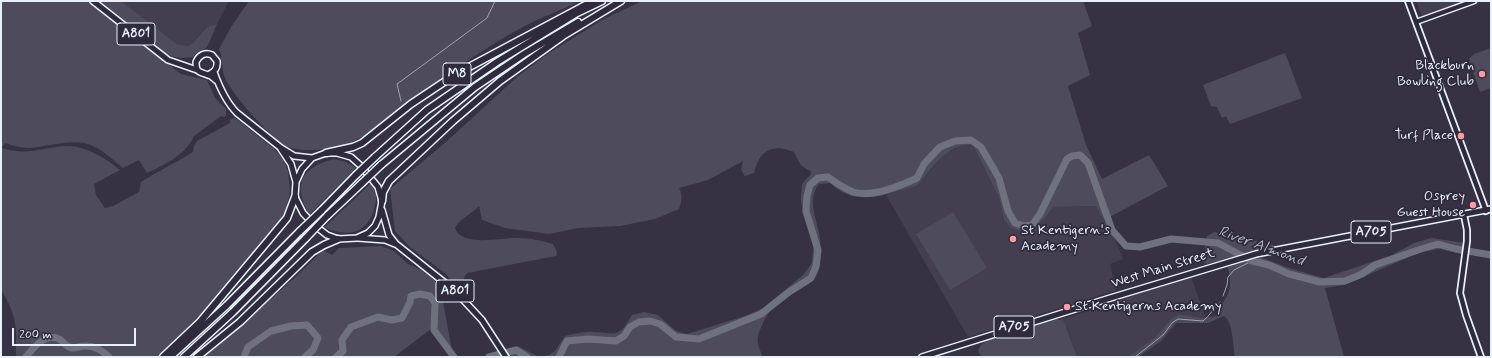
<!DOCTYPE html>
<html>
<head>
<meta charset="utf-8">
<style>
  body { margin:0 }
  #map { position:relative; width:1492px; height:358px; overflow:hidden; background:#363244; font-family:Mynerve,sans-serif }
  canvas { display:block }
  .frame { position:absolute; inset:0; border:2px solid #e8f1f8; pointer-events:none }
  .scale { position:absolute; left:12px; top:328px; width:124px; height:18px; box-sizing:border-box; border:2px solid #e8f1f8; border-top:0; padding-left:5px; font-size:12px; line-height:14px; white-space:nowrap; color:#e8f1f8; -webkit-text-stroke:3px #2f2a3d; paint-order:stroke }
</style>
</head>
<body>
<div id="map">
<canvas width="1492" height="358"></canvas>
<div class="frame"></div>
<div class="scale">200 m</div>
</div>
<script>
const context = document.querySelector('canvas').getContext('2d');
context.lineJoin = 'round';
function fillPath(path, color) { context.fillStyle = color; context.fill(path, 'evenodd'); }
function stroke(path, color, width, dash) { context.strokeStyle = color; context.lineWidth = width; context.lineCap = dash ? 'butt' : 'round'; context.setLineDash(dash || []); context.stroke(path); }
function write(font, color, halo, rows, align = 'center') {
  context.font = font + ' Mynerve,sans-serif'; context.lineWidth = 3.5; context.setLineDash([]); context.textBaseline = 'middle'; context.strokeStyle = halo; context.fillStyle = color; for (const [text, x, y, turn = 0] of rows) {
    context.save(); context.translate(x, y); context.rotate((+turn || 0) * Math.PI / 180); context.textAlign = isNaN(turn) ? turn : align; if (halo) context.strokeText(text, 0, 0); context.fillText(text, 0, 0); context.restore();
  }
}
const built = new Path2D(`
  M 121,1 L 229,1 L 217,24 L 207,27 L 193,43 L 188,46 L 177,44 Z
  M 1416,1 L 1464,1 L 1422,16 Z
  M 964,144 L 973,145 L 999,198 L 1004,219 L 1046,217 L 1053,207 L 1097,206 L 1118,246 L 1123,259 L 1110,264 L 1116,290 L 968,337 L 886,195 L 917,185 L 945,154 Z
  M 1191,277 L 1205,316 L 1202,318 L 1180,314 L 1172,318 L 1155,337 L 1128,357 L 1077,357 L 1063,319 L 1095,309 L 1126,297 Z`);
const green = new Path2D(`
  M 1,1 L 87,1 L 181,74 L 207,80 L 215,98 L 226,109 L 226,116 L 224,117 L 221,116 L 194,136 C 186,155 164,165 147,173 L 139,160 L 123,168 C 112,159 99,146 84,143 C 66,140 47,147 29,148 C 20,148 12,145 5,143 L 2,148 C 29,157 44,146 70,146 C 87,147 107,159 120,170 L 94,184 L 96,195 L 105,208 L 113,206 L 139,192 L 141,182 C 158,171 176,163 193,152 L 194,146 L 197,141 L 230,123 L 230,119 L 235,118 L 273,148 L 283,159 L 288,171 L 290,191 L 286,212 L 236,274 L 234,274 C 212,305 185,331 158,357 L 16,357 C 15,348 17,340 16,331 C 15,316 9,302 1,290 Z
  M 99,1 L 121,1 L 177,44 L 188,46 L 193,43 L 207,27 L 217,24 L 209,43 L 206,48 L 196,53 L 193,57 L 182,58 L 174,57 L 166,54 Z
  M 249,1 L 580,1 C 562,10 542,17 525,26 C 489,45 455,69 422,92 C 396,110 371,137 339,147 C 326,150 301,152 288,147 C 274,142 231,93 225,78 C 221,69 223,58 219,49 L 231,27 Z
  M 642,1 L 1083,1 L 1092,26 L 1078,33 L 1090,75 L 1068,86 L 1086,145 L 1102,179 L 1149,155 L 1168,186 L 1104,220 L 1096,206 L 1053,207 L 1046,217 L 1034,228 L 1022,231 L 1011,228 L 1004,219 L 999,198 L 973,145 C 952,143 939,160 926,175 C 923,178 920,184 916,186 C 911,188 904,189 898,191 C 874,199 849,202 830,183 L 819,184 C 807,199 816,217 819,233 C 821,242 822,261 819,270 C 814,286 794,290 782,299 C 773,306 767,314 763,323 C 756,338 756,342 763,357 L 512,357 L 508,349 L 518,346 L 539,357 L 549,355 L 555,351 L 565,336 C 574,334 584,331 593,332 C 617,333 618,339 632,315 L 644,312 L 658,315 L 676,331 L 687,334 L 745,316 L 763,308 L 803,275 L 812,263 L 813,246 L 803,214 L 801,200 L 802,184 L 811,174 L 811,171 C 800,167 799,162 794,152 C 773,143 759,150 754,173 L 745,176 L 741,170 L 743,161 L 708,180 L 679,188 C 683,196 682,200 679,209 L 655,219 L 620,226 L 578,228 L 549,234 L 505,228 L 482,220 L 479,206 C 472,214 460,218 455,228 C 461,248 503,237 519,238 C 531,238 542,241 553,244 L 557,252 L 556,256 L 467,273 L 462,282 L 462,290 L 455,285 L 445,273 L 411,248 L 395,231 L 390,189 L 446,142 L 517,77 L 546,55 L 602,20 Z
  M 1491,48 L 1491,88 L 1480,92 L 1469,59 L 1474,54 Z
  M 1285,53 L 1302,98 L 1230,124 L 1226,116 L 1222,118 L 1217,107 L 1211,106 L 1203,85 Z
  M 334,159 L 346,162 L 356,168 L 309,215 C 293,184 300,168 334,159 Z
  M 371,183 C 373,186 375,190 376,194 C 377,199 375,205 374,210 C 367,234 346,238 325,227 Z
  M 953,212 L 987,268 L 950,290 L 916,234 Z
  M 1214,232 L 1236,236 L 1275,246 L 1207,264 L 1203,262 L 1207,236 Z
  M 1431,238 L 1464,243 L 1461,254 L 1440,249 L 1421,252 L 1344,285 L 1325,288 L 1344,357 L 1235,357 C 1233,347 1233,321 1224,316 L 1208,323 L 1176,323 L 1161,341 L 1138,357 L 1128,357 L 1155,337 L 1172,318 L 1180,314 L 1202,318 L 1218,316 L 1219,307 C 1232,294 1232,282 1227,264 L 1257,256 L 1292,269 L 1324,278 L 1392,255 L 1414,243 Z
  M 381,246 L 394,251 L 408,264 L 421,270 L 440,285 L 452,351 L 431,329 L 394,357 L 201,357 L 257,311 L 300,273 L 321,252 L 325,251 L 332,255 L 339,248 Z
  M 1057,319 L 1059,320 L 1063,319 L 1077,357 L 981,357 L 978,350 L 982,344 L 988,340 Z`);
const stream = new Path2D(`
  M 401,101 L 397,84 L 487,18 L 495,1
  M 1223,296 L 1227,285 L 1228,277 L 1234,270 L 1252,261
  M 1135,357 L 1163,335 L 1172,323 L 1178,319 L 1203,321 C 1210,316 1213,308 1220,302`);
const river = new Path2D(`
  M 26,357 C 33,348 46,332 59,339 C 64,342 66,347 72,348 C 76,348 80,346 84,346 C 95,345 102,351 109,357
  M 244,357 L 248,347 L 271,331 L 291,326 L 307,325 L 318,338 L 313,350 L 305,357
  M 336,357 L 343,351 L 342,340 L 351,327 L 378,317 L 392,320 L 402,318 L 410,302 L 411,296 L 420,294 L 430,296 L 435,303 L 434,330 L 454,357
  M 489,357 L 516,350 L 527,357
  M 559,357 L 567,341 L 588,339 L 616,341 L 624,336 L 630,327 L 639,322 L 650,321 L 660,324 L 676,337 L 699,339 L 761,314 L 789,292 L 811,278 L 816,266 L 818,250 L 806,211 L 807,196 L 810,185 L 818,178 L 828,177 C 836,183 844,188 853,192 C 871,198 900,186 917,178 L 924,164 L 940,147 L 955,141 L 971,140 L 981,147 L 999,178 L 1008,211 L 1015,223 L 1024,226 L 1032,225 L 1040,214 L 1067,159 L 1072,156 L 1080,155 L 1088,163 L 1112,230 L 1126,246 L 1140,247 L 1171,239 L 1218,243 L 1252,261 L 1269,265 L 1289,274 L 1320,282 L 1345,281 L 1362,274 L 1375,265 L 1421,249 L 1438,244 L 1456,249 L 1491,255`);
const tertiary = new Path2D(`
  M 1416,22 L 1474,1`);
const secondary = new Path2D(`
  M 1408,1 L 1486,211
  M 1464,215 L 1467,230 L 1467,241 L 1460,293 L 1466,315 L 1481,357`);
const primary = new Path2D(`
  M 93,1 L 168,60 L 197,70
  M 214,72 C 219,86 226,102 237,113 L 281,148 L 294,156 L 312,158
  M 208,75 C 215,72 218,68 217,61 L 212,55 C 205,52 199,55 196,62 C 196,73 200,72 208,75 C 211,75 214,79 217,81
  M 281,149 L 291,164 L 296,182
  M 326,153 L 337,153 L 351,157 L 361,166 L 378,187 L 382,201 L 379,217 L 375,226 L 368,233 L 357,238 L 338,239 L 327,235 L 314,225 L 303,213 L 295,197 L 296,182 L 302,169 L 312,158 Z
  M 382,210 L 389,235 L 396,244 L 455,291 L 482,320 L 506,357
  M 358,238 L 385,240 L 395,244
  M 922,357 L 1107,299 L 1256,254 L 1491,209`);
const motorway = new Path2D(`
  M 326,153 L 353,147 L 362,143 L 411,104 L 456,74 L 593,1
  M 375,157 L 427,110 L 497,62 L 577,13 L 602,1
  M 381,165 L 475,87 L 524,54 L 578,22
  M 382,201 L 383,192 L 389,181 L 453,121 L 500,81 L 563,36 L 621,1
  M 321,211 L 356,175
  M 327,216 L 362,183
  M 163,357 L 200,322 L 272,236 L 287,218 L 295,197
  M 170,357 L 227,305 L 300,231
  M 184,357 L 233,312 L 306,238
  M 197,357 L 240,322 L 312,252 L 324,245 L 338,239`);
const motorwayBridge = new Path2D(`
  M 356,175 L 375,157
  M 362,183 L 381,165
  M 300,231 L 321,211
  M 306,238 L 327,216`);
const markers = [
  [1482,74,4,"#ff9aa2"],
  [1461,136,4,"#ff9aa2"],
  [1473,205,4,"#ff9aa2"],
  [1013,239,4,"#ff9aa2"],
  [1067,307,4,"#ff9aa2"]
];
const shields = [
  [136,34,38],
  [457,74,28],
  [1371,232,40],
  [455,291,38],
  [1014,327,40]
];
const shieldNames = [
  ["A801",136,34],
  ["M8",457,74],
  ["A705",1371,232],
  ["A801",455,291],
  ["A705",1014,327]
];
const poiNames = [
  ["Blackburn",1474,66],
  ["Bowling Club",1474,82],
  ["Turf Place",1453,136],
  ["Osprey",1465,197],
  ["Guest House",1465,213],
  ["St Kentigern's",1021,231,"left"],
  ["Academy",1021,247,"left"],
  ["St Kentigerns Academy",1075,307,"left"]
];
const streetNames = [
  ["West Main Street",1163,269,-17]
];
const waterNames = [
  ["River Almond",1261,247,20]
];
fillPath(built, '#433f51');
fillPath(green, '#4d4b5c');
stroke(stream, '#a0a4af', 1);
stroke(river, '#70717f', 7);
stroke(tertiary, '#e8f1f8', 7);
stroke(secondary, '#e8f1f8', 8);
stroke(primary, '#e8f1f8', 8);
stroke(motorway, '#e8f1f8', 9);
stroke(tertiary, '#2f2a3d', 4);
stroke(secondary, '#2f2a3d', 4.5);
stroke(primary, '#2f2a3d', 5);
stroke(motorway, '#2f2a3d', 6);
stroke(motorwayBridge, '#e8f1f8', 9, []);
stroke(motorwayBridge, '#2f2a3d', 6);
for (const [x, y, r, color] of markers) { const dot = new Path2D(); dot.arc(x, y, r, 0, 2 * Math.PI); context.fillStyle = color; context.fill(dot); stroke(dot, '#2f2a3d', 1.5); }
for (const [x, y, w] of shields) { const box = new Path2D(); box.roundRect(x - w / 2, y - 11, w, 22, 3); context.fillStyle = '#2f2a3d'; context.fill(box); stroke(box, '#e8f1f8', 1); }
write('bold 13px', '#e8f1f8', null, shieldNames);
write('14px', '#e8f1f8', '#2f2a3d', poiNames, 'right');
write('14px', '#e8f1f8', '#2f2a3d', streetNames);
write('italic 15px', '#b2b7c2', '#2f2a3d', waterNames);
</script>
</body>
</html>
